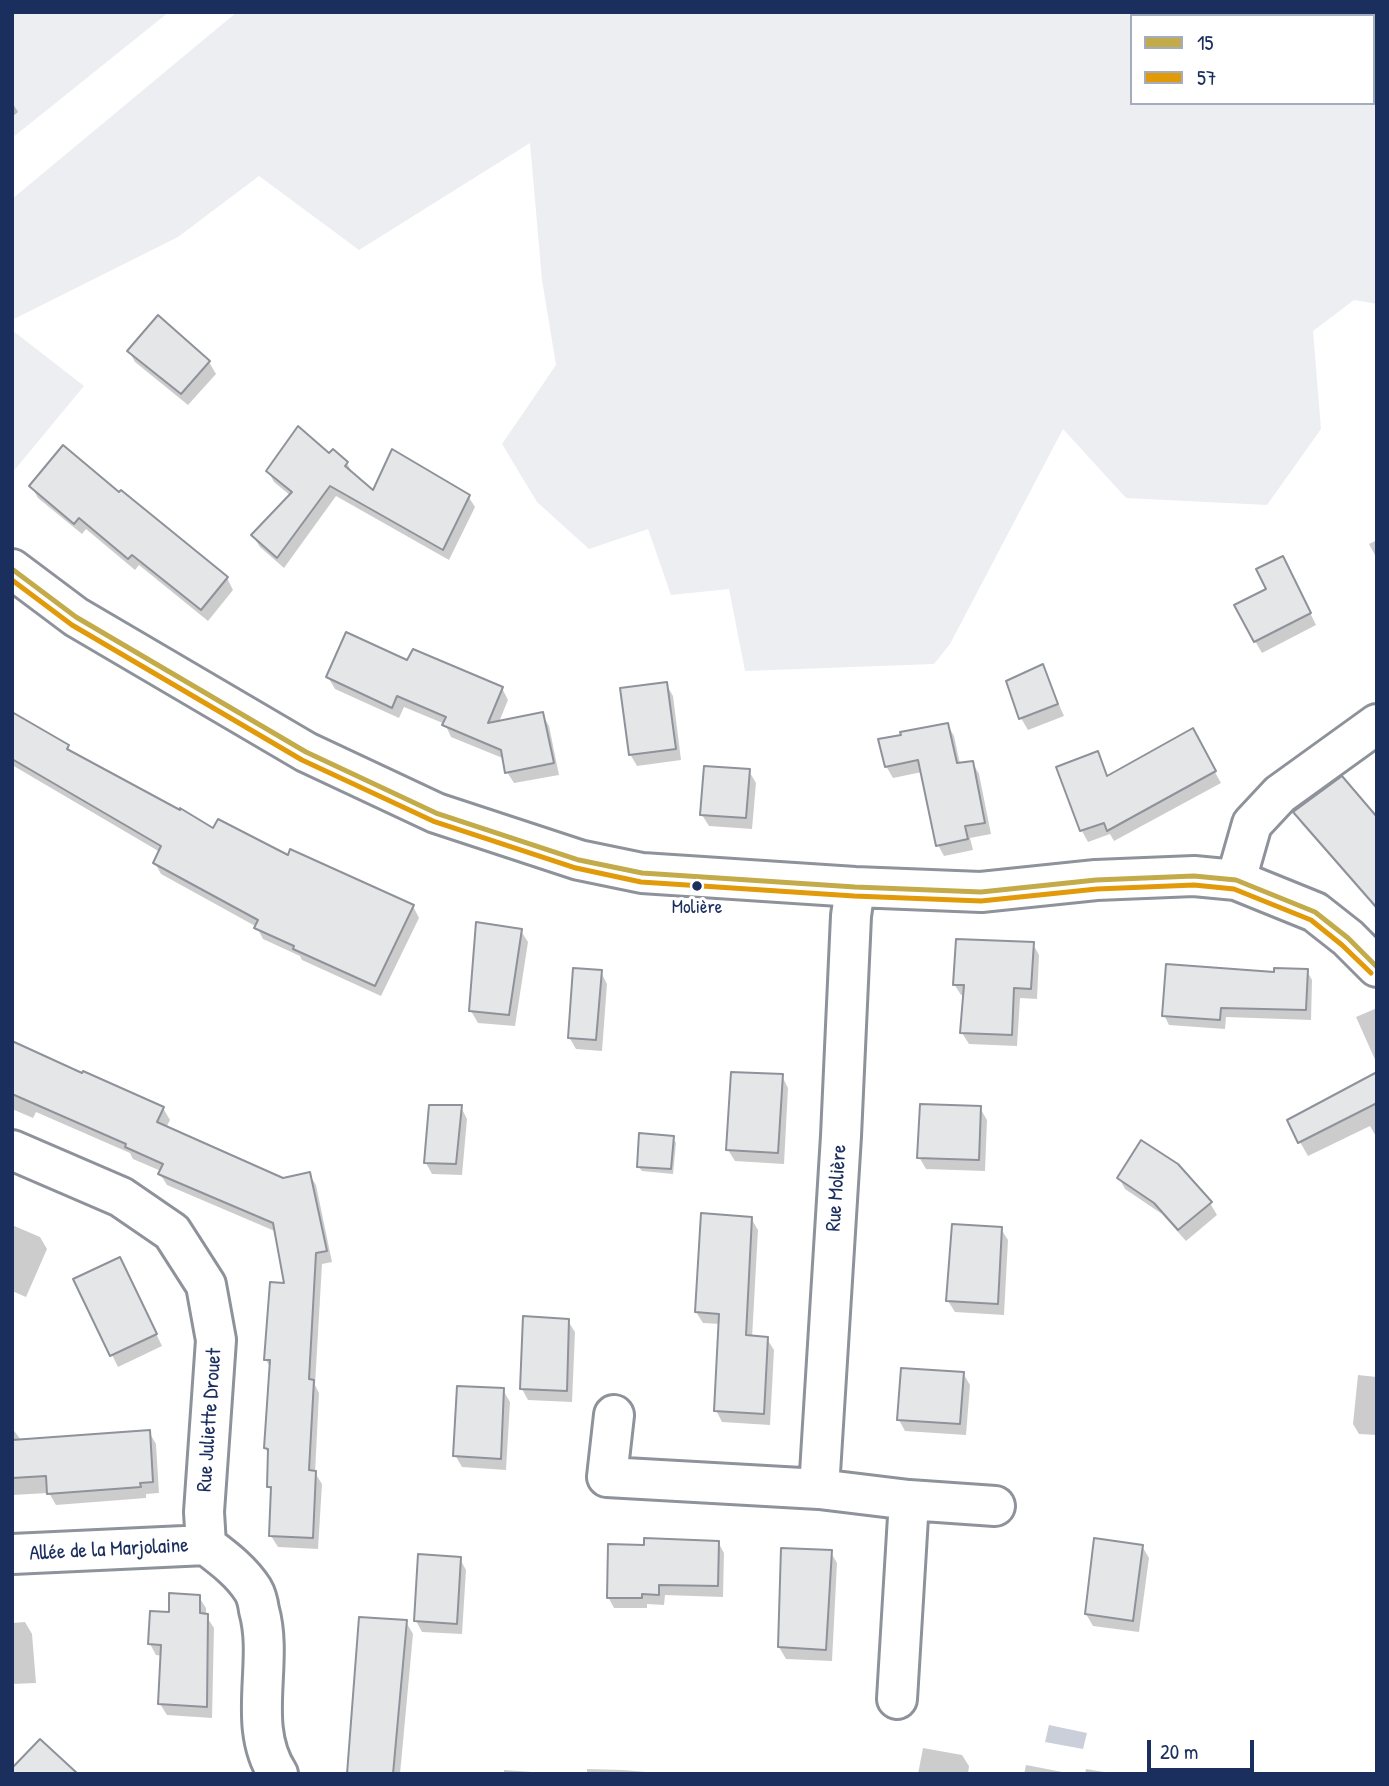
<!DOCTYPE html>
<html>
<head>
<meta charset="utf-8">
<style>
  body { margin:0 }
  #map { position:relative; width:1389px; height:1786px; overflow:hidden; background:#fff; font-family:"Patrick Hand",sans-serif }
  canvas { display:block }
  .frame { position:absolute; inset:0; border:14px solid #1b2f5e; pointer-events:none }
  .legend { position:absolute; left:1130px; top:14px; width:245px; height:91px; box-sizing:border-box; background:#fff; border:2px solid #a4acbf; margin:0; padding:9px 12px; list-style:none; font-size:21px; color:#1b2f5e }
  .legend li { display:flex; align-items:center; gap:14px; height:35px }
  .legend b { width:35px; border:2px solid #a4acbf }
  .scale { position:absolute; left:1147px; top:1740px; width:107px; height:32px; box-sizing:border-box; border:4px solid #1b2f5e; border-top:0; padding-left:9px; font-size:21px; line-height:24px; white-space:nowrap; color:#1b2f5e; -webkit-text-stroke:5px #fff; paint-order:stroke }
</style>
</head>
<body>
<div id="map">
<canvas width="1389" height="1786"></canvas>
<div class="frame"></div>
<ul class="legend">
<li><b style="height:9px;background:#c4ab4a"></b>15</li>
<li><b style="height:9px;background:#e19a09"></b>57</li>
</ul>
<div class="scale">20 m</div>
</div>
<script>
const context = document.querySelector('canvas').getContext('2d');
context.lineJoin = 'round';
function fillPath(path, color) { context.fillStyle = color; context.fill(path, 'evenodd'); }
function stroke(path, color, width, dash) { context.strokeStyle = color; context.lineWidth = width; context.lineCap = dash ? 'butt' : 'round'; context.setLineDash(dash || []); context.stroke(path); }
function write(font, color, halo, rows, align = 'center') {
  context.font = font + ' "Patrick Hand",sans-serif'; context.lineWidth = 6; context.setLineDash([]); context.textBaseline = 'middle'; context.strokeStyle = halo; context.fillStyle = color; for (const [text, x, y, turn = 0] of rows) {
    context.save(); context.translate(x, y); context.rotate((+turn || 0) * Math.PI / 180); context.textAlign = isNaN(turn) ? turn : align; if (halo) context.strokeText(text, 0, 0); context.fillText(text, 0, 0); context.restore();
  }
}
const green = new Path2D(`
  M 12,12 L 169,12 L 12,138 Z
  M 237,12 L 1377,12 L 1377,304 L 1354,300 L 1313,331 L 1321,429 L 1267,505 L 1126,498 L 1063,429 L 950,644 L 934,664 L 745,671 L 729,589 L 671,595 L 648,529 L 589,549 L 537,502 L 502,444 L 556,365 L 542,280 L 530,143 L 359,250 L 259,176 L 178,237 L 12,320 L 12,199 ZM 1132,16 L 1373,16 L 1373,103 L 1132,103 Z
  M 12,330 L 84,386 L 12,473 Z`);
const water = new Path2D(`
  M 1049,1725 L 1087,1733 L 1083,1749 L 1045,1742 Z`);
const shadow = new Path2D(`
  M 12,102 L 18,112 L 12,117 Z
  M 158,317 L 209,362 L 216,374 L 188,405 L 135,362 L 129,351 Z
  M 330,455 L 347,463 L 353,474 L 374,493 L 468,496 L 475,507 L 449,560 L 336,496 L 284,568 L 260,547 L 253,536 L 291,496 L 274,482 L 268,471 Z
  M 31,486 L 119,494 L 227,578 L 233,590 L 208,621 L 139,565 L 135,570 L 86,529 L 82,534 L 38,498 Z
  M 1377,540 L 1377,559 L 1369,544 Z
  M 1289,570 L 1316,625 L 1262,653 L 1255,641 Z
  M 408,662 L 502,688 L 508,700 L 499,722 L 542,714 L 549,726 L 559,775 L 514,783 L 507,772 L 505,759 L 451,737 L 445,724 L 404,707 L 399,718 L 335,689 L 328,677 Z
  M 1042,666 L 1064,716 L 1028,730 L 1021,718 L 1008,682 Z
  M 666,684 L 673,696 L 681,760 L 637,766 L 630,754 Z
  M 12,714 L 68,747 L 72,754 L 213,831 L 413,906 L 419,918 L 381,996 L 302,960 L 300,956 L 263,939 L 257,927 L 161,874 L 155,863 L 160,852 L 12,765 Z
  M 947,724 L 954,736 L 960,764 L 972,762 L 979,774 L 991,834 L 970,838 L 973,850 L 944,856 L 938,845 L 922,772 L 893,778 L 886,766 Z
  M 1192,731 L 1221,783 L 1114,841 L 1110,834 L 1088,842 L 1082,831 L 1058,768 L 1098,753 L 1108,777 Z
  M 749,771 L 756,783 L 752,829 L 709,826 L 702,815 Z
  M 1295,813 L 1377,818 L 1377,910 L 1302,824 Z
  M 521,931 L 528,942 L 515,1026 L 478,1023 L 471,1011 Z
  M 1033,944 L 1039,955 L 1037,999 L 1020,998 L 1017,1046 L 969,1044 L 962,1033 L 965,995 L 961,995 L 954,984 Z
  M 1307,971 L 1312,980 L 1311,1020 L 1226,1017 L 1225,1029 L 1169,1025 L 1164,1015 L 1276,973 Z
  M 601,972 L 607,984 L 602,1051 L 576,1049 L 569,1037 Z
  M 1377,1008 L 1377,1064 L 1356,1017 Z
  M 12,1042 L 83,1075 L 163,1108 L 170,1120 L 166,1128 L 283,1180 L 309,1174 L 316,1185 L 332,1262 L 322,1264 L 315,1385 L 319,1393 L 315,1473 L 322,1484 L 318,1549 L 278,1547 L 271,1536 L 273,1494 L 268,1486 L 269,1454 L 265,1448 L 271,1369 L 266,1360 L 286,1285 L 277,1232 L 167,1185 L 160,1174 L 161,1171 L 133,1159 L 130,1153 L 36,1112 L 33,1118 L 12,1109 Z
  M 1377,1074 L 1377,1138 L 1370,1126 L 1308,1156 L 1300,1142 Z
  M 782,1076 L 788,1088 L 784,1164 L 735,1161 L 728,1150 Z
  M 461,1107 L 467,1119 L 462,1175 L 432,1174 L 426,1163 Z
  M 980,1108 L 987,1120 L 985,1171 L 926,1169 L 919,1157 Z
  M 673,1138 L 676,1143 L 673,1174 L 642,1171 L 638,1166 Z
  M 1119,1178 L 1210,1203 L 1217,1215 L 1186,1241 L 1162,1214 L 1125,1189 Z
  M 751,1218 L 758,1230 L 752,1338 L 767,1339 L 774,1350 L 770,1425 L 722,1422 L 716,1410 L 720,1324 L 703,1323 L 696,1312 Z
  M 12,1225 L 40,1237 L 47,1249 L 26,1297 L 12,1291 Z
  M 1001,1229 L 1008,1240 L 1004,1315 L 955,1312 L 948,1301 Z
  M 126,1271 L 162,1346 L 118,1367 L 75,1280 Z
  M 568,1321 L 575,1332 L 572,1402 L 528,1400 L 522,1389 Z
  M 963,1373 L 970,1385 L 966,1435 L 905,1431 L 899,1420 Z
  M 1358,1375 L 1377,1377 L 1377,1435 L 1359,1434 L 1353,1424 Z
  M 503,1390 L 510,1402 L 506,1470 L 462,1467 L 455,1455 Z
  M 12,1428 L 21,1440 L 149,1432 L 156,1444 L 159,1493 L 146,1494 L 146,1498 L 56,1505 L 49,1493 L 12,1495 Z
  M 718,1542 L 724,1553 L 723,1597 L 665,1595 L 664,1605 L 647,1604 L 647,1608 L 614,1608 L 608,1597 Z
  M 1142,1546 L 1149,1558 L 1139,1632 L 1093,1626 L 1086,1614 Z
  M 830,1551 L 837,1563 L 832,1661 L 786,1659 L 779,1647 Z
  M 460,1559 L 466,1570 L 462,1634 L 422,1632 L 416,1621 Z
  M 199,1597 L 206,1608 L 206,1616 L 214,1628 L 212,1718 L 167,1715 L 160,1704 L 163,1656 L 156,1655 L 150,1644 L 170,1614 Z
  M 25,1622 L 32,1634 L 36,1683 L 12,1684 L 12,1623 Z
  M 406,1622 L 413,1634 L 400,1774 L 349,1774 Z
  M 923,1748 L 962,1755 L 969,1766 L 968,1774 L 918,1774 Z
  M 1026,1765 L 1073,1774 L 1024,1774 Z
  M 587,1769 L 623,1770 L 670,1774 L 587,1774 Z
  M 1086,1769 L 1117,1774 L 1085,1774 Z
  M 504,1770 L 560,1774 L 504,1774 Z`);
const building = new Path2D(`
  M 158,315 L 210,361 L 181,394 L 127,351 Z
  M 298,426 L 329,453 L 333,449 L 348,462 L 345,466 L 373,490 L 392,449 L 470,495 L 443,550 L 330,486 L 277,558 L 251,535 L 292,492 L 266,471 Z
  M 63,445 L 119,492 L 121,490 L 228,577 L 201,610 L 132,555 L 128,559 L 79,518 L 74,524 L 29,486 Z
  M 1283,556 L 1311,613 L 1254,642 L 1234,605 L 1266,589 L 1256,569 Z
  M 346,632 L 407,660 L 413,649 L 503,687 L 488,723 L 543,712 L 554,763 L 505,773 L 501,750 L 442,725 L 446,717 L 397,696 L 392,708 L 326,677 Z
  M 1043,664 L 1058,704 L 1019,719 L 1006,681 Z
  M 667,682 L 676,749 L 629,755 L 620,688 Z
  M 12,712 L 69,745 L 67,749 L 180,810 L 180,808 L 213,828 L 218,819 L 288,855 L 290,849 L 414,905 L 375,986 L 293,949 L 294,946 L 254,928 L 258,920 L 153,863 L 161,846 L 12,759 Z
  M 948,723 L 957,763 L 973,761 L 985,823 L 965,826 L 968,839 L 936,846 L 918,760 L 885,767 L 878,739 L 901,735 L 900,732 Z
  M 1193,728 L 1216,771 L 1107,831 L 1104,823 L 1080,831 L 1056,767 L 1098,751 L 1107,776 Z
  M 704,766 L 750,769 L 746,818 L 700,815 Z
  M 1342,776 L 1377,817 L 1377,908 L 1293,812 Z
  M 476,922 L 522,929 L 509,1015 L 469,1011 Z
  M 956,939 L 1034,942 L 1031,989 L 1014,988 L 1012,1035 L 960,1033 L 964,985 L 953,985 Z
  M 1166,964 L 1274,972 L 1274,968 L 1308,969 L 1306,1010 L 1221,1008 L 1220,1020 L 1162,1016 Z
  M 573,968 L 602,970 L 596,1040 L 568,1038 Z
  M 12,1041 L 82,1073 L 83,1071 L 164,1107 L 157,1122 L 283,1178 L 310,1172 L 327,1251 L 316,1253 L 309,1379 L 314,1380 L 309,1470 L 316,1471 L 313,1538 L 269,1536 L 271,1487 L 267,1487 L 268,1449 L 264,1448 L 270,1360 L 264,1360 L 270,1282 L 284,1283 L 273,1223 L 158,1174 L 163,1164 L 125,1147 L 126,1144 L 12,1094 Z
  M 731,1072 L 783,1074 L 778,1153 L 726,1150 Z
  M 1377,1072 L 1377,1103 L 1298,1143 L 1287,1120 Z
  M 920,1104 L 981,1106 L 979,1160 L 917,1158 Z
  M 429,1105 L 462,1105 L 456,1164 L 424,1163 Z
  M 639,1133 L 674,1136 L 671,1169 L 637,1167 Z
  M 1141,1140 L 1178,1164 L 1212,1202 L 1178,1230 L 1154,1203 L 1117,1178 Z
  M 701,1213 L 752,1217 L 746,1335 L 768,1337 L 764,1414 L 714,1411 L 719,1314 L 695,1312 Z
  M 952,1224 L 1002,1227 L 998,1304 L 946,1301 Z
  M 120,1257 L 157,1334 L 110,1356 L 73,1279 Z
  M 523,1316 L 569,1319 L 567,1391 L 520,1389 Z
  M 901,1368 L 964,1372 L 960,1424 L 897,1420 Z
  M 457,1386 L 504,1388 L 501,1459 L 453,1456 Z
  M 150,1430 L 153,1482 L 140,1483 L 141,1487 L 47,1494 L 46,1476 L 12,1478 L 12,1440 Z
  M 644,1538 L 719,1541 L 718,1586 L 659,1585 L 659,1595 L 642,1594 L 642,1598 L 607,1598 L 608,1544 L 644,1545 Z
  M 1094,1538 L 1143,1545 L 1133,1621 L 1085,1614 Z
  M 781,1548 L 832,1550 L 826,1650 L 778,1647 Z
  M 418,1554 L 461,1557 L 457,1624 L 414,1621 Z
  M 169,1593 L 200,1595 L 200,1613 L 208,1614 L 207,1707 L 158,1704 L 161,1645 L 148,1644 L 150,1611 L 169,1612 Z
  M 359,1617 L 407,1620 L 393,1774 L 347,1774 Z
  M 40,1739 L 78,1774 L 12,1774 L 12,1768 Z`);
const minor = new Path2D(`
  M 12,569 L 76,617 L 306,752 L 436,813 L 579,860 L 642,873 L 855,887 L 981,892 L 1096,880 L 1194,876 L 1236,880 L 1315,912 L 1348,938 L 1377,967
  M 1236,880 L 1252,824 L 1280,794 L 1377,724
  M 855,887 L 851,916 L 841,1136 L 819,1489 L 909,1500 L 897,1699
  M 12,1150 L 121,1197 L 172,1232 L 206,1285 L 216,1340 L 204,1512 L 206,1545 C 223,1558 241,1571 253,1590 C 256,1595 258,1603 259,1610 C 274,1663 246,1725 278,1774
  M 614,1415 L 607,1477 L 819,1489
  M 909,1500 L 995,1506
  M 12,1554 L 206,1545`);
const bus1 = new Path2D(`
  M 12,569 L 76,617 L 306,752 L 436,813 L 579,860 L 642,873 L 855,887 L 981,892 L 1096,880 L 1194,876 L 1236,880 L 1315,912 L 1348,938 L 1377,967`);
const bus2 = new Path2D(`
  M 12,580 L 72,625 L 302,760 L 433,821 L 576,868 L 641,882 L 854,896 L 981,901 L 1097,889 L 1194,885 L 1234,889 L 1311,920 L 1342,945 L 1371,973`);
const markers = [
  [697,886,6,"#1b2f5e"]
];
const busNames = [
  ["Molière",697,908]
];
const streetNames = [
  ["Rue Molière",837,1188,-86],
  ["Rue Juliette Drouet",210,1420,-86],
  ["Allée de la Marjolaine",109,1550,-3]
];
fillPath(green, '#edeef2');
fillPath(water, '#cbcfda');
fillPath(shadow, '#0003');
fillPath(building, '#e5e6e8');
stroke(building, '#8e929a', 2);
stroke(minor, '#8e929a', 44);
stroke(minor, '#fff', 38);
stroke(bus1, '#c4ab4a', 5);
stroke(bus2, '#e19a09', 5);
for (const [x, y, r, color] of markers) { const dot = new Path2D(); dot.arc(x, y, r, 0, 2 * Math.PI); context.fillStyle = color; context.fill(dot); stroke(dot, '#fff', 2.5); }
write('19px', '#1b2f5e', '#fff', busNames);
write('21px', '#1b2f5e', '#fff', streetNames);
</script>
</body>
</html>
